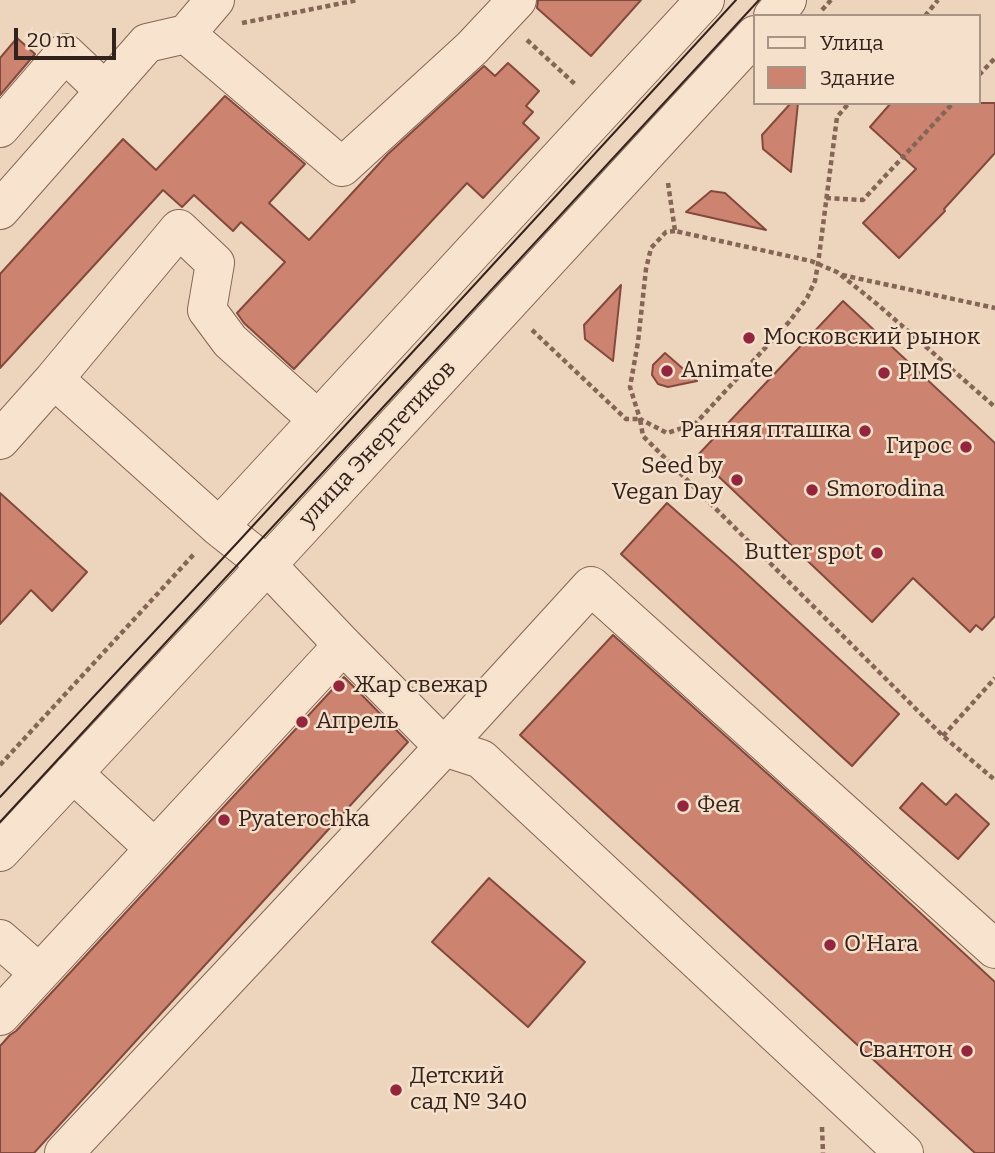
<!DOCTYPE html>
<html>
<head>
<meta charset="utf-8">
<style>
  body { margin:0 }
  #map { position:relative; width:995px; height:1153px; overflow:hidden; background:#edd4bc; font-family:Bitter,serif }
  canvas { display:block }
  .legend { position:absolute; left:753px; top:14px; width:228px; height:91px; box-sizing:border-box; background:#f5e0cb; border:2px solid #a79485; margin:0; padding:9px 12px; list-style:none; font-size:21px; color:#33221b }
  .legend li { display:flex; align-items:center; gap:14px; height:35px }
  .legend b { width:35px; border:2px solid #a79485 }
  .scale { position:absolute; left:14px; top:28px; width:102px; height:32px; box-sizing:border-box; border:4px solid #33221b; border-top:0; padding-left:9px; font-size:21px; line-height:24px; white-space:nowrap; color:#33221b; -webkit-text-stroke:5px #f5e0cb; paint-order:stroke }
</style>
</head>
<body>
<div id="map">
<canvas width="995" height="1153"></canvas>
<ul class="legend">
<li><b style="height:9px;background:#f8e3ce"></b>Улица</li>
<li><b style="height:19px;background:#cc8471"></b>Здание</li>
</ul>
<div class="scale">20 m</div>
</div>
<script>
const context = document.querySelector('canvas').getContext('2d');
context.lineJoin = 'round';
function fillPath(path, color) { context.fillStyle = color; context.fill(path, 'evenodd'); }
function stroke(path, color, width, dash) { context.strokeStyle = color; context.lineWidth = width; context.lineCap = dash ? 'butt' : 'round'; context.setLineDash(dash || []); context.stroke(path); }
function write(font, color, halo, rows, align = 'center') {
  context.font = font + ' Bitter,serif'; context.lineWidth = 5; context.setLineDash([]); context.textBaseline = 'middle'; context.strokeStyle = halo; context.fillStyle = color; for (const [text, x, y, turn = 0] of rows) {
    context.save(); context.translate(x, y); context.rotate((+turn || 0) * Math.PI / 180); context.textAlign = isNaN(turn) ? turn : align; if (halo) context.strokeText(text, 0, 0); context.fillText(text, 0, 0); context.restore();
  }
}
const building = new Path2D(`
  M 538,0 L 641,0 L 591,56 L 537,8 Z
  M 17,38 L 35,54 L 0,95 L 0,58 Z
  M 508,63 L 539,91 L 526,106 L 533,112 L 523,123 L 539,138 L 483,198 L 467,183 L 294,369 L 244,323 L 237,313 L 285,262 L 241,222 L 233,231 L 194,195 L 182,207 L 163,190 L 0,368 L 0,274 L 123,139 L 156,170 L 225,96 L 305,164 L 269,203 L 309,240 L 388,154 L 484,66 L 495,76 Z
  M 791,103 L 798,103 L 791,172 L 763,149 L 762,135 Z
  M 891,103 L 995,103 L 995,153 L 944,209 L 945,211 L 899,258 L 863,223 L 916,169 L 870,127 Z
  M 711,191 L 725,193 L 766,230 L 686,212 Z
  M 621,285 L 613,361 L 585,339 L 584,325 Z
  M 843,301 L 995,443 L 995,616 L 982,630 L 976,625 L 970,632 L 913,578 L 872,622 L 697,456 Z
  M 665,353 L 697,381 L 668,387 L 658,384 L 652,375 L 653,365 Z
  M 0,493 L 87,572 L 52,611 L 31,590 L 0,624 Z
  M 667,503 L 737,565 L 899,714 L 852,766 L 621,554 Z
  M 613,635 L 848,846 L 995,982 L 995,1153 L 975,1153 L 520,735 Z
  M 344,677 L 408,742 L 34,1153 L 0,1153 L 0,1046 L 10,1035 L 16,1031 Z
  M 922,783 L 946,805 L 956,794 L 989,824 L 958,859 L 900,808 Z
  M 489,878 L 585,962 L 528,1027 L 432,942 Z`);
const path = new Path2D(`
  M 822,10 L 831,0
  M 925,16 L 938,0
  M 242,23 L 358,0
  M 527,40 L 577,86
  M 979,75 L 995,58
  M 668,183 L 675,231 L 811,261 L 837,272 L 877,304 L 995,407
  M 826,198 L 863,200 L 953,103
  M 675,231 L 666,232 L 651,248 L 646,269 L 638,342 L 630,387 L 640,419 L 667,433 L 695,424 L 789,322 L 807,298 L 815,281 L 818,264 L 837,117 L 849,103
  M 842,275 L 995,308
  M 532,330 L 626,419 L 640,419 L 643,436 L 943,736 L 995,780
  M 943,736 L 995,678
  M 0,765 L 195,553
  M 822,1127 L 823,1153`);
const minor = new Path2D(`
  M 773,16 L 787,0
  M 186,34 L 215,0
  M 0,128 L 65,53 L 105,91
  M 0,210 L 147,43 L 186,34 L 342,167 L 472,48 L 517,0
  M 54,379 L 179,229 L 215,263 L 207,310 L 230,341 L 318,420
  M 0,440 L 54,379 L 219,527 L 267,565 L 343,645 L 444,747 L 591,586 L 995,949
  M 219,527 L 705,0
  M 73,773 L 154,848
  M 0,852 L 267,565 L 755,35
  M 0,939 L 39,973
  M 0,1016 L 343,645
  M 64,1153 L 444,747 L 481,759 L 904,1153`);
const tram = new Path2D(`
  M 0,797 L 238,542 L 736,0
  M 0,822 L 759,0`);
const markers = [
  [749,338,7,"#93263d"],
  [667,371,7,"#93263d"],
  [884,373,7,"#93263d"],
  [865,431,7,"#93263d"],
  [966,447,7,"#93263d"],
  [737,480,7,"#93263d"],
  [812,490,7,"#93263d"],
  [877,553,7,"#93263d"],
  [339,686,7,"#93263d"],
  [302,722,7,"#93263d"],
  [683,806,7,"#93263d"],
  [224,820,7,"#93263d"],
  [830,945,7,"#93263d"],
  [967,1051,7,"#93263d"],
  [396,1090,7,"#93263d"]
];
const poiNames = [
  ["Московский рынок",763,338],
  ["Animate",681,371],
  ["PIMS",898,373],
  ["Ранняя пташка",851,431,"right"],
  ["Гирос",952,447,"right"],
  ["Seed by",723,467,"right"],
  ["Vegan Day",723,493,"right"],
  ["Smorodina",826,490],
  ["Butter spot",863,553,"right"],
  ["Жар свежар",353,686],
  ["Апрель",316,722],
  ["Фея",697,806],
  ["Pyaterochka",238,820],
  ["O'Hara",844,945],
  ["Свантон",953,1051,"right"],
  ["Детский",410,1077],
  ["сад № 340",410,1103]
];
const streetNames = [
  ["улица Энергетиков",378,444,-47]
];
fillPath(building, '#cc8471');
stroke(building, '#83493c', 2);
stroke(minor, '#846556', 40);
stroke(path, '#846556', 4.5, [5, 3.5]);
stroke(minor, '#f8e3ce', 38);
stroke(tram, '#33221b', 2);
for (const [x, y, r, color] of markers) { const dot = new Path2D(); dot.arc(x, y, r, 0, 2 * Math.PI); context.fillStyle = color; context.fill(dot); stroke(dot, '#f5e0cb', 2.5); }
write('23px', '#33221b', '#f5e0cb', poiNames, 'left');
write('23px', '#33221b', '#f5e0cb', streetNames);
</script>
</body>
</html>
